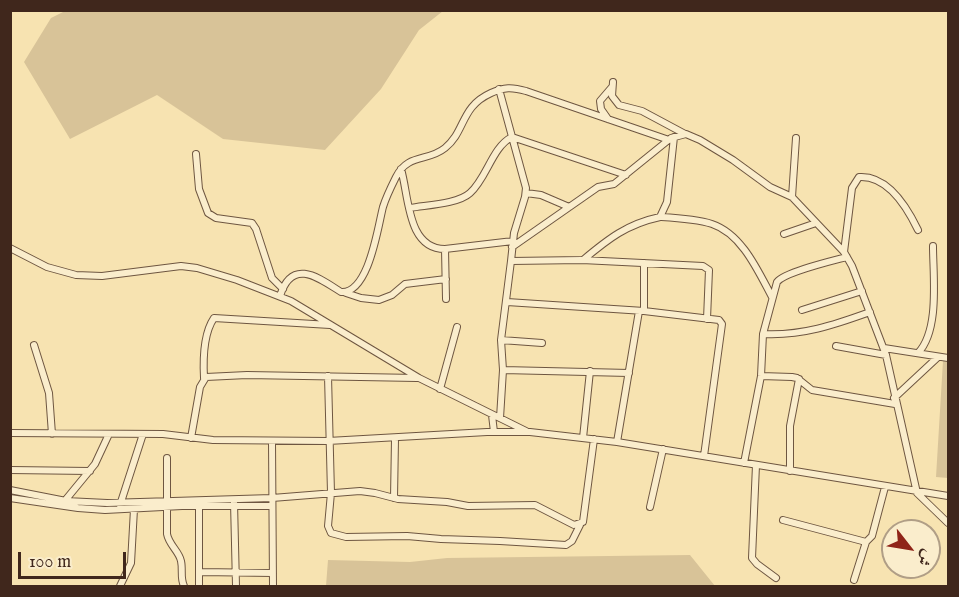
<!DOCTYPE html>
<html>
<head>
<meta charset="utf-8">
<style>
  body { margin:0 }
  #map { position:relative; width:959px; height:597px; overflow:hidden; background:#f7e3b1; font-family:"IM FELL English",Amiri,serif }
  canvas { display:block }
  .frame { position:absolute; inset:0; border:12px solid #40271c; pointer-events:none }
  .north { position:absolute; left:881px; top:519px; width:60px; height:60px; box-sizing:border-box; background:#faedcc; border:2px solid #b09e86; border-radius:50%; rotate:121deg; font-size:16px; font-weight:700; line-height:24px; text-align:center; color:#40271c }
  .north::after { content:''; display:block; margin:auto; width:21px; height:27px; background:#8f2418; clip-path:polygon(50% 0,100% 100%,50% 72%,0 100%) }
  .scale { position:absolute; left:18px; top:552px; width:108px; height:27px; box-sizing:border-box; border:3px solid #40271c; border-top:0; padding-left:8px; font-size:18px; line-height:21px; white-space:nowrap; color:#40271c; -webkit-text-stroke:4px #faedcc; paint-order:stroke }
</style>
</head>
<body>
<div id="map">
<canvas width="959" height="597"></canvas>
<div class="frame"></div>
<div class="north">ش</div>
<div class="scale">100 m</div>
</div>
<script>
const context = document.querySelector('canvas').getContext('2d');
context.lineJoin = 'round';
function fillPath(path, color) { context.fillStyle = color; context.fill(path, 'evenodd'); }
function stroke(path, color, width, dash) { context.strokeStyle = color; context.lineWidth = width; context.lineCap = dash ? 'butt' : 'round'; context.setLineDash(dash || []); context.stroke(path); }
const green = new Path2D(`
  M 65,11 L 65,10 L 443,11 L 419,30 L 381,89 L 325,150 L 223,139 L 157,95 L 70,139 L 24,62 L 51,18 Z
  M 943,361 L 948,362 L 948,478 L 936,477 Z
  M 690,555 L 715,586 L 326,586 L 328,560 L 410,562 L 447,558 Z`);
const street = new Path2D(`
  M 613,82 L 612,96 L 619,105 L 642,111 L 685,134
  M 499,89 L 526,188 L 525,197 L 514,233 L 511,261
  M 608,119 L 601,109 L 600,101 L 612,87
  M 196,154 L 199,189 L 208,213 L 216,218 L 252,223 L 256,229 L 272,278 L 283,289
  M 401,169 C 409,196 407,249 445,249 L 513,241
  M 526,193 L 541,195 L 569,207
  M 792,197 L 796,138
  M 410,208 C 426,205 458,204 470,193 C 487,178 492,147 512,137 L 626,175
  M 660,217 C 677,218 696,219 712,224 C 742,234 758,271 772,297
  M 784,234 L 816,223
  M 512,247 L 598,187 L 614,184 L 671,138 L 686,134 L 700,140 L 733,160 L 770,187 L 792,197 L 844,252 L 852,266 L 886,355 L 917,493 L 948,523
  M 10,248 L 47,267 L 76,275 L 102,276 L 181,266 L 197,268 L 237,280 L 291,301 L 419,378 L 526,431
  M 445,249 L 446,299
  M 844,252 L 852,188 L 859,177 C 888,175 907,207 918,230
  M 583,260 C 608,239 627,224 660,217 L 667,202 L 674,137
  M 346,293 L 361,298 L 379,300 L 392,295 L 405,284 L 446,279
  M 280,296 C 292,257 319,278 341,292 C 369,294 378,226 383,207 C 386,197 391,187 396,177 C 408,153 428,162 445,148 C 466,131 460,107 491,93 C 504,87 512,87 526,91 L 669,140
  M 507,302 L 644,311 L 719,320 L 722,324 L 704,456
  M 802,310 L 862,291
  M 644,311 L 644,263
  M 763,334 C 802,336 834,325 870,312
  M 501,340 L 542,343
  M 34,345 L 49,393 L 52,434
  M 836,346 L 886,355
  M 884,348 L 948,358
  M 918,353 C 940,330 933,276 933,246
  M 503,370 L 629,373
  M 328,376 L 331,493 L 328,526 L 331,533 L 346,537 L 407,536 L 441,539 L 500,541 L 566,545 L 572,541 L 580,525
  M 761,376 L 792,377 L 797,378 L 812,390 L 895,404
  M 204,378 C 203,359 203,334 214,318 L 330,325
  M 440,389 L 457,327
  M 894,398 L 938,357
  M 492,415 L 494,432
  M 500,418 L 503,370 L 501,340 L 511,261 L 582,260 L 703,266 L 709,270 L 707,319
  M 10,433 L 163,434 L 213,440 L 328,441 L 487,432 L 530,432 L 617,442 L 948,496
  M 191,438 L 200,387 L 206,377 L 247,375 L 417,378
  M 583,438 L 590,371
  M 272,441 L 273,586
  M 617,442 L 639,311
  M 167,458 L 167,534 C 169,545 179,551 181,561 C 183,570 180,578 184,586
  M 744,463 L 761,376 L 763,334 L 777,282 C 785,272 832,261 847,257
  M 756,465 L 752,558 L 757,564 L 776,578
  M 10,470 L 90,471
  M 790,471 L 790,426 L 799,379
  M 10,490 L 66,501 L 107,503 L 272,498 L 360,491 L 375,493 L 398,499 L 447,502 L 468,506 L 535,505 L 574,525 L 583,522 L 594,439
  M 10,498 L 78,508 L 105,510 L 182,506 L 272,506
  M 394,498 L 395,439
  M 234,502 L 236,586
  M 63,503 L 95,464 L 109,434
  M 120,505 L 143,434
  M 650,507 L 663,449
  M 783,520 L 866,542 L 872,536 L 885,487
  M 200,572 L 273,573
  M 854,580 L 866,542
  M 120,586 L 131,563 L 134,509
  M 199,586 L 199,503`);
fillPath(green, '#d8c398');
stroke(street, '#6e5641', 8);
stroke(street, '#faedcc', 6);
</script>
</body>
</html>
